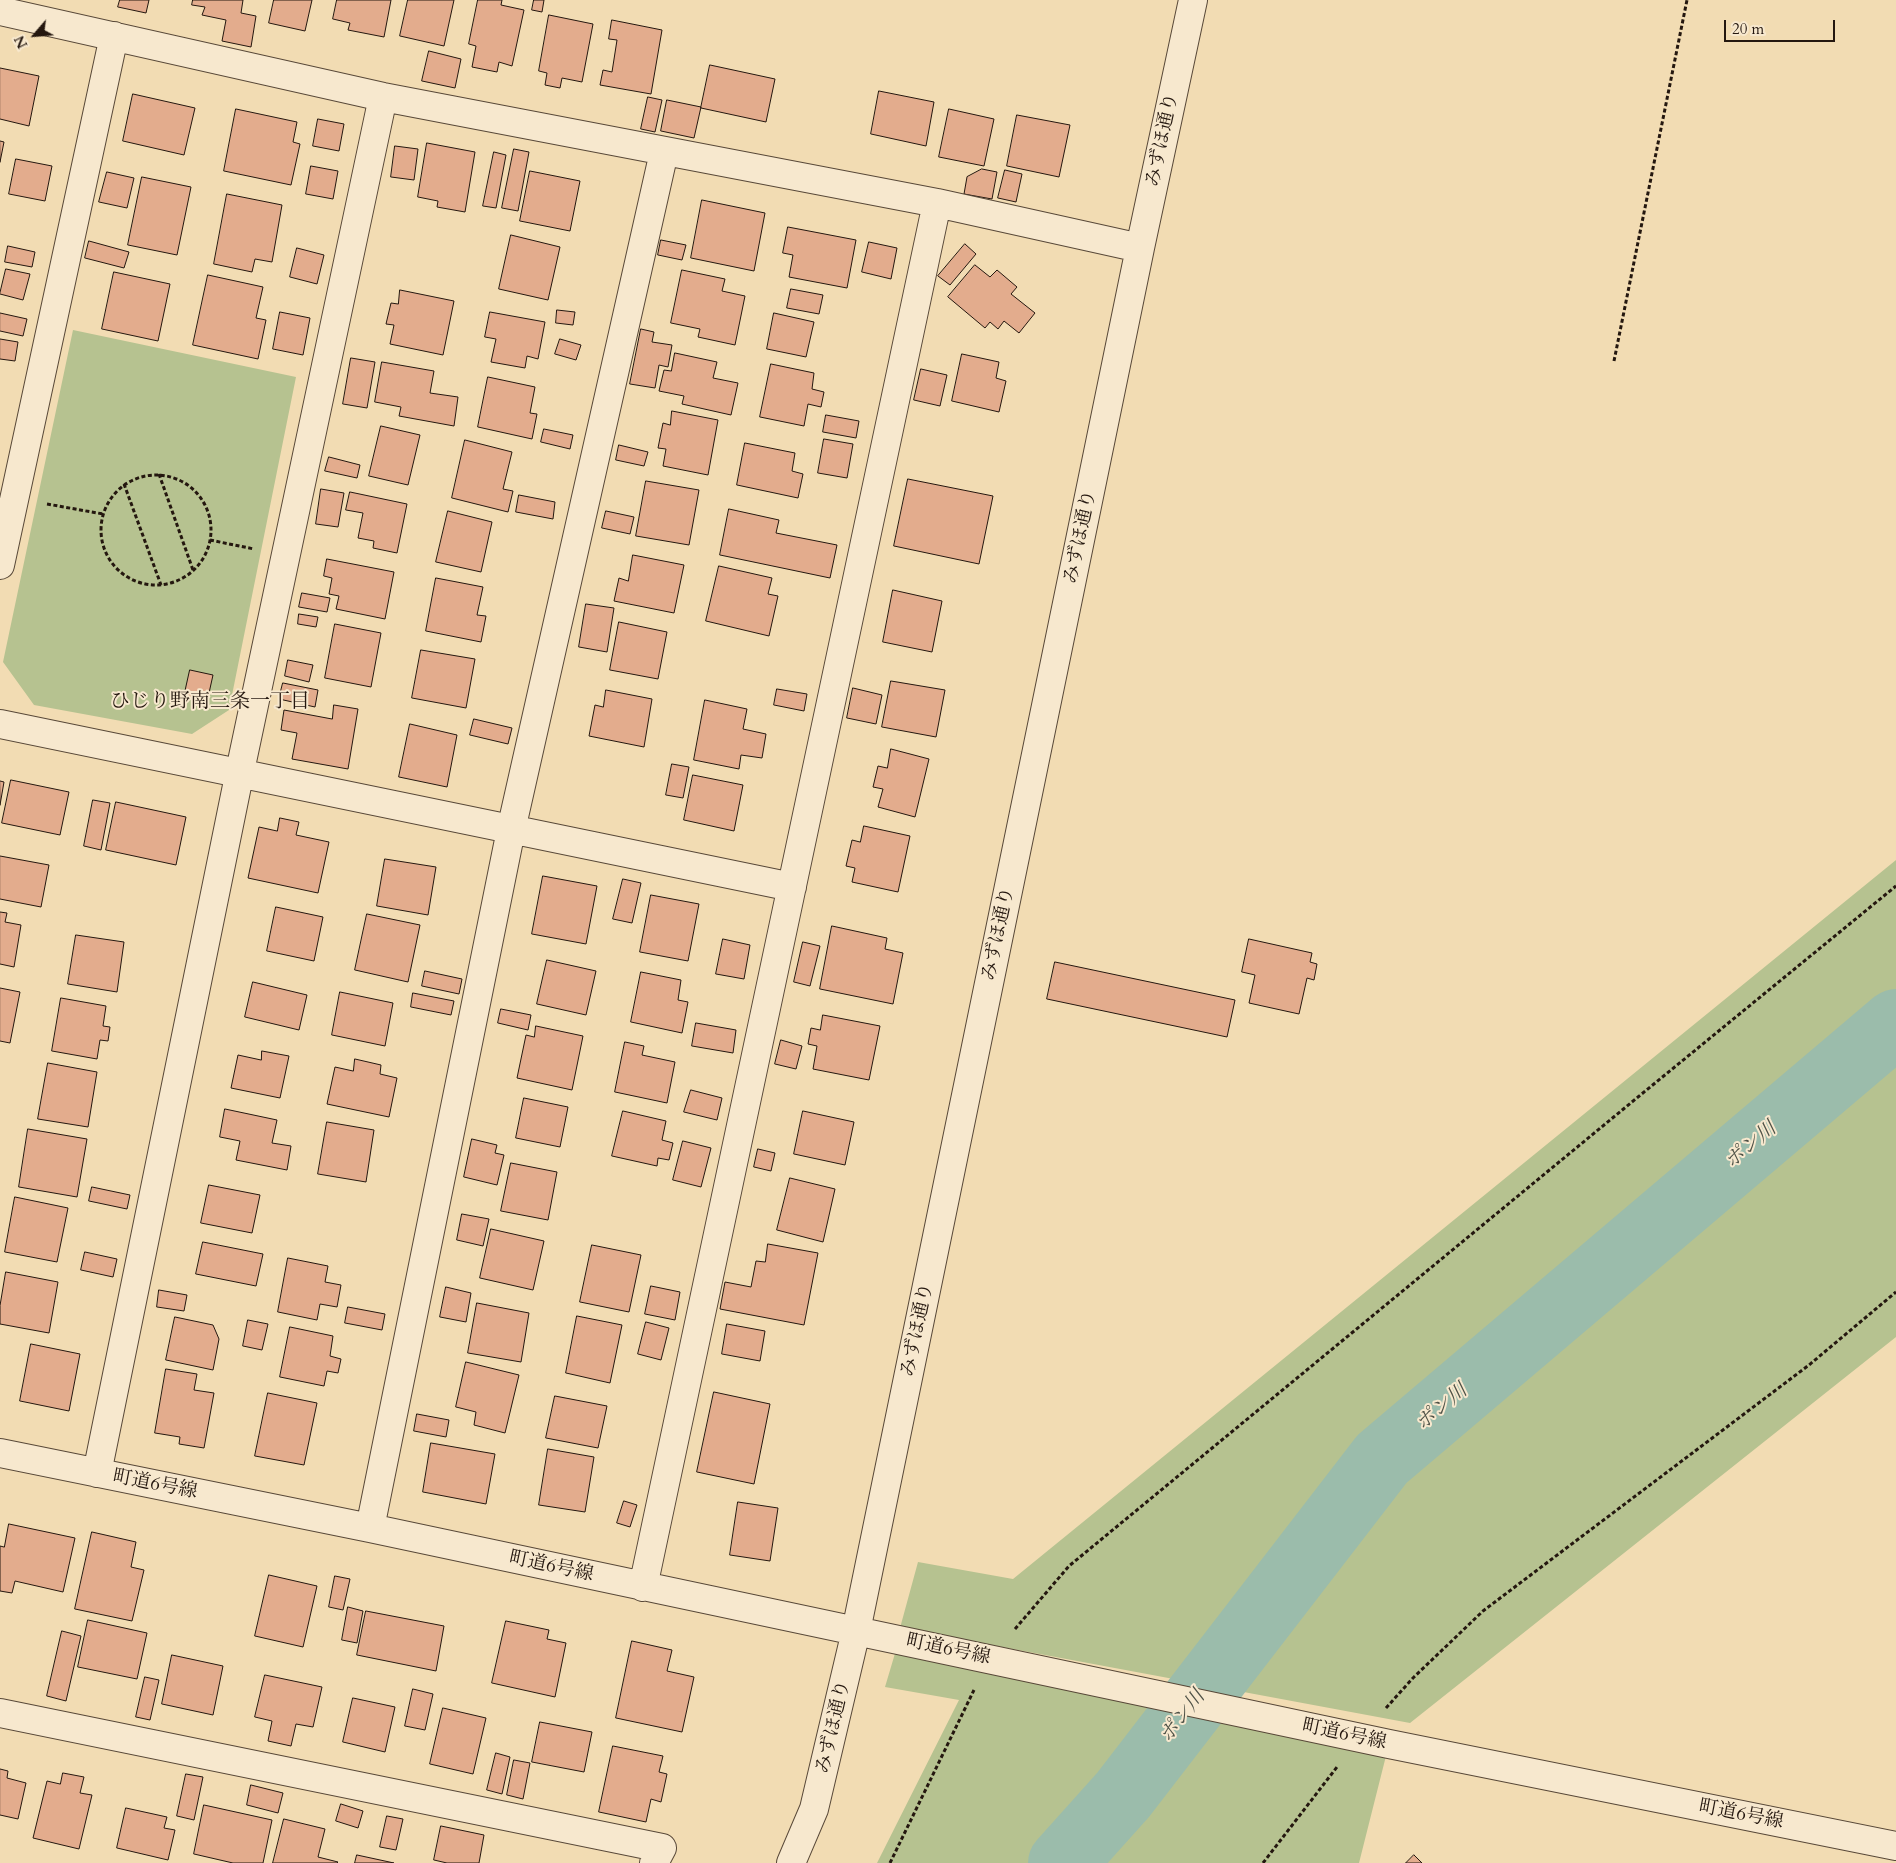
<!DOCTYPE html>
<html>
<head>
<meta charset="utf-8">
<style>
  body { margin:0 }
  #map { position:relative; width:1896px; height:1863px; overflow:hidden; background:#f2dcb3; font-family:Cardo,serif }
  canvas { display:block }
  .north { position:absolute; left:10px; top:10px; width:50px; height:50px; -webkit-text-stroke:4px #f7e8ce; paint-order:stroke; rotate:243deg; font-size:14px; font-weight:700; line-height:20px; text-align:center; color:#24170f }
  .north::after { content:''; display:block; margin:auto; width:18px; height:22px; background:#24170f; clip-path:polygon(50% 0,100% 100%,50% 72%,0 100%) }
  .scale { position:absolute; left:1724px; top:20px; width:111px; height:22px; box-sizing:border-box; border:2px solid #24170f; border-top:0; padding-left:6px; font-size:15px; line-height:18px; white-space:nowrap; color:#24170f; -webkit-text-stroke:4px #f7e8ce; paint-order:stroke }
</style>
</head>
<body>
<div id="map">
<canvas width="1896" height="1863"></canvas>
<div class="north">N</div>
<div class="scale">20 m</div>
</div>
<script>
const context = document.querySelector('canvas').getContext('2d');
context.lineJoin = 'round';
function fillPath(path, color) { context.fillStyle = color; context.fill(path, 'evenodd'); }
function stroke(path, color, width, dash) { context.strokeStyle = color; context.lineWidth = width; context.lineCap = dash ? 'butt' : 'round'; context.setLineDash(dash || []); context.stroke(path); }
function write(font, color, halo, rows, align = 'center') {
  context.font = font + ' Cardo,"Noto Serif JP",serif'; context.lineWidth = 4; context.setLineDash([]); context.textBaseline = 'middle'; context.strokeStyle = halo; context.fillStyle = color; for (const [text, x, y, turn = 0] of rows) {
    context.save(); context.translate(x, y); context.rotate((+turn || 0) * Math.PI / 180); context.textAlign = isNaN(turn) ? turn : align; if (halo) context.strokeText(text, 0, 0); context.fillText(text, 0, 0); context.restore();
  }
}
const green = new Path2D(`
  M 73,330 L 296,377 L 229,710 L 192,734 L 34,705 L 3,662 Z
  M 1896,860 L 1896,1337 L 1410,1723 L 900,1628 L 918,1562 L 1013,1579 Z
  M 899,1640 L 1389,1744 L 1359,1863 L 877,1863 L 959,1700 L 885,1687 Z`);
const river = new Path2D(`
  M 1062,1863 L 1123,1795 L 1382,1459 L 1896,1023`);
const building = new Path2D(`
  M 120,0 L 149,0 L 146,13 L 118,7 Z
  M 193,0 L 243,0 L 241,13 L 256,16 L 251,47 L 222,41 L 226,20 L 202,15 L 205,7 L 192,5 Z
  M 274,0 L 312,0 L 305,31 L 269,23 Z
  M 337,0 L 391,0 L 384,37 L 348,30 L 350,23 L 333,19 Z
  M 408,0 L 454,0 L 444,46 L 400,36 Z
  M 478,0 L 502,0 L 501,5 L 524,10 L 512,66 L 499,62 L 497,72 L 472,67 L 476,46 L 469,44 Z
  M 534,0 L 544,0 L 542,12 L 532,10 Z
  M 549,15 L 593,24 L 582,82 L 562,78 L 560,88 L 545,85 L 547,73 L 539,71 Z
  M 612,20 L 662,30 L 651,94 L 600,85 L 603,70 L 612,72 L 617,40 L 609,39 Z
  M 429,51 L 461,59 L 455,88 L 422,81 Z
  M 710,65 L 775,79 L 766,122 L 701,108 Z
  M 0,68 L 39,76 L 29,126 L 0,119 Z
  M 879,91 L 934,102 L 926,146 L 871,134 Z
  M 133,94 L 195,108 L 184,155 L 123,141 Z
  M 648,97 L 662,100 L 655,132 L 641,129 Z
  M 667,100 L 701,107 L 694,138 L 661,131 Z
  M 236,109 L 297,122 L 293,142 L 300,144 L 291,185 L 224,171 Z
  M 949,109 L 994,119 L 984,166 L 939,157 Z
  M 1017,115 L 1070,125 L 1059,177 L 1007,166 Z
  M 318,119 L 344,124 L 339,151 L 313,146 Z
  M 0,141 L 4,142 L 0,162 Z
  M 427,143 L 475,152 L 465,212 L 437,207 L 438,201 L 418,197 Z
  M 395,146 L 418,149 L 414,180 L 391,177 Z
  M 514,149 L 529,152 L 518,211 L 502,208 Z
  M 494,152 L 506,155 L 496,208 L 483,206 Z
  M 16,159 L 52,166 L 45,201 L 9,194 Z
  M 311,166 L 338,171 L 333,199 L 306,194 Z
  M 982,169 L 997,172 L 992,199 L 964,194 L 967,177 Z
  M 1005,170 L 1022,174 L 1016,202 L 998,198 Z
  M 530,171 L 580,181 L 570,231 L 520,221 Z
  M 107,172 L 134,178 L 127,208 L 99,202 Z
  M 142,177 L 191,187 L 177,255 L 128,245 Z
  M 227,194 L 282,205 L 272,262 L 255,259 L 252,272 L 214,264 Z
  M 702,200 L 765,213 L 754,271 L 691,258 Z
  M 788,227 L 856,240 L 847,288 L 789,277 L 793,255 L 783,253 Z
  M 511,235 L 560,247 L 548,300 L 499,289 Z
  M 661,240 L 686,245 L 682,260 L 658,255 Z
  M 89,241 L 129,252 L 124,268 L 85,258 Z
  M 869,242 L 897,248 L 891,279 L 862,272 Z
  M 965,244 L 976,254 L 950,285 L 938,276 Z
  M 8,246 L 35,252 L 32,267 L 5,262 Z
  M 297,248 L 324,255 L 317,284 L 290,277 Z
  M 975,265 L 990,277 L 997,270 L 1017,287 L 1011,294 L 1035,313 L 1019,333 L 1004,321 L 998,329 L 990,322 L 985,328 L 948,297 Z
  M 6,269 L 30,274 L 23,300 L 0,294 Z
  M 682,270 L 725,279 L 722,291 L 745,296 L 735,345 L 698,337 L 700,329 L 671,323 Z
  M 114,272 L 170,284 L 158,341 L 102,329 Z
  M 208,275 L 263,287 L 256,318 L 266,320 L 258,359 L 193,345 Z
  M 791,289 L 823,295 L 819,314 L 787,308 Z
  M 400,290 L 454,301 L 443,355 L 390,344 L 394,325 L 386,324 L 391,303 L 398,304 Z
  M 557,310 L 575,312 L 573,325 L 556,323 Z
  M 280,312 L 310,318 L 303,355 L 273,349 Z
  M 490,312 L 545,322 L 538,359 L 527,356 L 525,368 L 491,362 L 496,339 L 485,337 Z
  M 0,313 L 27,319 L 23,336 L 0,331 Z
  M 774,313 L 814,322 L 806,357 L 767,349 Z
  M 641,329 L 654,332 L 652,342 L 672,345 L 668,367 L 659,365 L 655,388 L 630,384 Z
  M 0,339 L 18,342 L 15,361 L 0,359 Z
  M 560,339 L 581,345 L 576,360 L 555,354 Z
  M 675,353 L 717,362 L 713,378 L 738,383 L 731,415 L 682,404 L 684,396 L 659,391 L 664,370 L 671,371 Z
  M 962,354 L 999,362 L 996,378 L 1006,381 L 999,412 L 952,401 Z
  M 351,358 L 375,362 L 367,408 L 343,404 Z
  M 382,362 L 434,371 L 430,393 L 458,397 L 454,426 L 399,416 L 401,407 L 375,402 Z
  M 771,364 L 814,373 L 812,389 L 824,392 L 821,407 L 808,404 L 804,426 L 760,417 Z
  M 921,369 L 947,375 L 940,406 L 914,400 Z
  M 488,377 L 535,387 L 530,413 L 537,414 L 532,439 L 478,427 Z
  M 672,411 L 718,420 L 708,475 L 663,466 L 666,449 L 658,448 L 663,423 L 670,425 Z
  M 826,415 L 859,421 L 856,438 L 823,432 Z
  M 381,426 L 420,435 L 408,485 L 369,476 Z
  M 544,429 L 573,435 L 570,449 L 541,442 Z
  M 824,439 L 853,444 L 847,478 L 818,473 Z
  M 465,440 L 512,452 L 503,489 L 513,491 L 508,512 L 452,498 Z
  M 745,443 L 795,453 L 792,471 L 803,474 L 798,498 L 737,485 Z
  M 619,445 L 648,452 L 644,466 L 616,460 Z
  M 329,457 L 360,465 L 357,478 L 325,471 Z
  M 908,479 L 993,496 L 979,564 L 894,546 Z
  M 646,481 L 699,490 L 689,545 L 636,536 Z
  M 321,489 L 344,493 L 338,527 L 316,524 Z
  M 350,492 L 407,504 L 397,553 L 373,548 L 374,541 L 358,538 L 363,513 L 346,510 Z
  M 519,495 L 555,502 L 553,519 L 516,512 Z
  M 729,509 L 779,520 L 776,533 L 837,545 L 830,578 L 720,555 Z
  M 448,511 L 492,522 L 481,572 L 436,562 Z
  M 606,511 L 634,517 L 630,534 L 602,528 Z
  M 633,555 L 684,565 L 674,613 L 614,601 L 619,578 L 628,581 Z
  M 327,559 L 394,572 L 385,619 L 336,609 L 339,596 L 329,594 L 332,578 L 324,576 Z
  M 719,566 L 772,578 L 768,594 L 778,596 L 769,636 L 706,621 Z
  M 436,578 L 483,587 L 477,615 L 486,616 L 481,642 L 426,631 Z
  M 893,590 L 942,601 L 932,652 L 883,642 Z
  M 302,593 L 330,598 L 327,612 L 299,607 Z
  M 586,604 L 614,608 L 607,652 L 579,647 Z
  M 299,614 L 318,617 L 316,627 L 298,624 Z
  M 619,622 L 667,632 L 658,679 L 610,670 Z
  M 335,624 L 381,633 L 371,687 L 325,678 Z
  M 421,650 L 475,659 L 466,708 L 412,698 Z
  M 288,660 L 313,665 L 309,682 L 285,676 Z
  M 190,670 L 213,675 L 207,702 L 184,697 Z
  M 891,681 L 945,690 L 936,737 L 882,727 Z
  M 283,683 L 318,690 L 315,707 L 279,699 Z
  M 853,688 L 882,695 L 876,724 L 847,718 Z
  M 777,689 L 807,694 L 804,711 L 774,705 Z
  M 606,690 L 652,699 L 644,747 L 589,736 L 595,705 L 603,707 Z
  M 705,700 L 747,709 L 743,729 L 766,734 L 762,758 L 741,755 L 739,769 L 694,760 Z
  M 334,705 L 358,709 L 348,769 L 292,759 L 297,733 L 281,730 L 284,710 L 332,719 Z
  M 474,719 L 512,728 L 508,744 L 470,735 Z
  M 410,724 L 457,735 L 447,787 L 399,777 Z
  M 891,749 L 929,759 L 915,817 L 878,807 L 883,789 L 873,787 L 878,766 L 887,768 Z
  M 672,764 L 689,767 L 683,798 L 666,795 Z
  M 693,775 L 743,785 L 734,831 L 684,820 Z
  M 11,780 L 69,792 L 60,835 L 2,823 Z
  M 0,781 L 4,782 L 0,805 Z
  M 93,800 L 110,803 L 101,850 L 84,846 Z
  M 116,802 L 186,817 L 176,865 L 106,850 Z
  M 280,818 L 299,822 L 296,835 L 329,842 L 318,893 L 248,878 L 259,827 L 277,831 Z
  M 864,826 L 910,836 L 898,892 L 852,882 L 855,868 L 846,866 L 852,840 L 860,842 Z
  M 0,856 L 49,865 L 41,907 L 0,899 Z
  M 385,859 L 436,867 L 428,915 L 377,906 Z
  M 543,876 L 597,886 L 586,944 L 532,934 Z
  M 623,879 L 641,883 L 632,923 L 613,919 Z
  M 651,895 L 699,904 L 688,961 L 640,952 Z
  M 276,907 L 323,917 L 314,961 L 267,951 Z
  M 0,912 L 7,913 L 5,922 L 21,925 L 14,967 L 0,964 Z
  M 367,914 L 420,925 L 408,982 L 355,970 Z
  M 832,926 L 887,938 L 885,949 L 903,953 L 893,1004 L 820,989 Z
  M 76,935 L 124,942 L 117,992 L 68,984 Z
  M 723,939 L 750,945 L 744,979 L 716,974 Z
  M 1249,939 L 1312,953 L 1310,962 L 1317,964 L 1314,980 L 1307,978 L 1299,1014 L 1249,1003 L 1255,975 L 1242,972 Z
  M 803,942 L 820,946 L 810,986 L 794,982 Z
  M 547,960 L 596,971 L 586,1015 L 537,1004 Z
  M 1055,962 L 1235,1000 L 1227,1037 L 1047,999 Z
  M 425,971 L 462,979 L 459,994 L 422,986 Z
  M 641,972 L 681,980 L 678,1000 L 688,1002 L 682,1033 L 631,1022 Z
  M 253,982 L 307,995 L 299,1030 L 245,1017 Z
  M 0,988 L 20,992 L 10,1043 L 0,1041 Z
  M 340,992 L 393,1003 L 385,1046 L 332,1035 Z
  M 413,993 L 454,1001 L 451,1015 L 411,1007 Z
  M 61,998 L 106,1006 L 103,1026 L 110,1027 L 108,1041 L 100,1040 L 97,1059 L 52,1051 Z
  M 501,1009 L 531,1015 L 528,1030 L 498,1023 Z
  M 823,1015 L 880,1026 L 869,1080 L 813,1069 L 817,1046 L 808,1044 L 811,1028 L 820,1030 Z
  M 696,1023 L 736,1030 L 733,1053 L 692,1046 Z
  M 536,1026 L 583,1036 L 572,1090 L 517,1078 L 526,1035 L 534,1037 Z
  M 781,1040 L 802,1046 L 796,1069 L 775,1064 Z
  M 625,1042 L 644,1046 L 642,1055 L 675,1062 L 667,1103 L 615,1092 Z
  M 262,1051 L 289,1056 L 280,1098 L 231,1088 L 238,1055 L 261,1060 Z
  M 355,1059 L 381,1065 L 380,1074 L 397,1078 L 389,1117 L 327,1104 L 335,1067 L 353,1071 Z
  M 48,1063 L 97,1072 L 88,1127 L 38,1119 Z
  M 691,1090 L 722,1098 L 717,1120 L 684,1112 Z
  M 524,1098 L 568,1107 L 560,1147 L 516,1138 Z
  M 225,1109 L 277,1120 L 272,1143 L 291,1146 L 287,1170 L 236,1160 L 240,1141 L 220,1137 Z
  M 623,1111 L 666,1121 L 662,1140 L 673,1143 L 669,1160 L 658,1158 L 657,1166 L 612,1156 Z
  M 803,1111 L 854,1122 L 845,1165 L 794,1154 Z
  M 327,1122 L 374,1130 L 366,1182 L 318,1174 Z
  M 28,1129 L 87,1139 L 77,1197 L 19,1187 Z
  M 472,1139 L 497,1145 L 495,1153 L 504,1155 L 497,1185 L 464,1177 Z
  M 683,1141 L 711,1148 L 701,1187 L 673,1180 Z
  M 758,1149 L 775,1153 L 771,1171 L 754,1167 Z
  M 511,1163 L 557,1172 L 548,1220 L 501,1211 Z
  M 790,1178 L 835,1189 L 823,1242 L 777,1230 Z
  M 209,1185 L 260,1195 L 252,1233 L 201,1223 Z
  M 92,1187 L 130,1195 L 127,1209 L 89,1201 Z
  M 15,1197 L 68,1208 L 57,1262 L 5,1252 Z
  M 462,1214 L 489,1219 L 483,1246 L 457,1240 Z
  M 491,1229 L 544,1241 L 533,1290 L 480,1278 Z
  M 203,1242 L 263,1254 L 256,1286 L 196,1274 Z
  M 768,1244 L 818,1253 L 804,1325 L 720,1309 L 725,1282 L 751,1287 L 756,1261 L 765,1262 Z
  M 592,1245 L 641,1255 L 629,1312 L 580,1302 Z
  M 85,1252 L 117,1259 L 113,1277 L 81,1270 Z
  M 288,1258 L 328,1266 L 325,1282 L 341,1285 L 337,1307 L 320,1304 L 317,1320 L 278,1312 Z
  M 6,1272 L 58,1282 L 49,1333 L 0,1324 L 0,1306 Z
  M 651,1286 L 680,1292 L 675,1320 L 645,1314 Z
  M 446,1287 L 471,1293 L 466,1322 L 440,1317 Z
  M 159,1290 L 187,1295 L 184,1311 L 157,1307 Z
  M 477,1303 L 529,1313 L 521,1362 L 468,1353 Z
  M 348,1307 L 385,1314 L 382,1330 L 345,1323 Z
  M 577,1316 L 622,1325 L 610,1383 L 566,1373 Z
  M 175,1317 L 213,1325 L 219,1339 L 213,1370 L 166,1360 Z
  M 248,1320 L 268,1324 L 262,1350 L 243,1346 Z
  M 646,1322 L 669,1328 L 661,1360 L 638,1354 Z
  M 727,1324 L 765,1331 L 760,1361 L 722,1354 Z
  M 290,1327 L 333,1336 L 330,1356 L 341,1359 L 338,1373 L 327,1371 L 324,1386 L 280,1377 Z
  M 31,1344 L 80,1354 L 69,1411 L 20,1401 Z
  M 466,1362 L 519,1375 L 505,1433 L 474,1425 L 476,1412 L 456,1407 Z
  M 166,1369 L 197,1374 L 194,1390 L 214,1393 L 204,1448 L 179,1444 L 180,1437 L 155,1433 Z
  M 714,1392 L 770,1404 L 754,1484 L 697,1472 Z
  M 268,1393 L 317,1403 L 304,1465 L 255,1456 Z
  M 555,1396 L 607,1406 L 598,1448 L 546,1438 Z
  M 417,1414 L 449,1420 L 446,1437 L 414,1431 Z
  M 431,1443 L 495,1454 L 486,1504 L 423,1492 Z
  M 548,1449 L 594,1457 L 585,1512 L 539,1505 Z
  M 624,1501 L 637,1505 L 630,1527 L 617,1523 Z
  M 738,1502 L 778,1508 L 770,1561 L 730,1555 Z
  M 9,1524 L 75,1538 L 63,1592 L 15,1581 L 12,1593 L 0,1591 L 0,1546 L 4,1547 Z
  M 92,1532 L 136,1542 L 131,1567 L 144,1570 L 132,1621 L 75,1609 Z
  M 269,1575 L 317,1586 L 303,1647 L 255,1636 Z
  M 335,1576 L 350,1579 L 343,1610 L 329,1607 Z
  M 348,1607 L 363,1611 L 357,1643 L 342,1640 Z
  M 366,1611 L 444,1626 L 436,1671 L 357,1655 Z
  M 88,1620 L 147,1633 L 137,1679 L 78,1667 Z
  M 506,1621 L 549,1630 L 547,1639 L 566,1643 L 555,1697 L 492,1683 Z
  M 62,1631 L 81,1636 L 66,1701 L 47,1696 Z
  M 632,1641 L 672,1650 L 667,1671 L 694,1677 L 682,1732 L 616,1718 Z
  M 172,1655 L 223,1666 L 213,1715 L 162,1704 Z
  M 265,1675 L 322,1687 L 313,1727 L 296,1724 L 291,1746 L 268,1741 L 272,1721 L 255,1717 Z
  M 145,1677 L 159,1680 L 150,1720 L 136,1717 Z
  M 413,1689 L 433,1694 L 425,1730 L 405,1726 Z
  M 353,1698 L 395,1707 L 385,1752 L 343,1742 Z
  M 443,1708 L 486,1718 L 473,1774 L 430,1764 Z
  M 540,1722 L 592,1732 L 584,1772 L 532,1762 Z
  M 613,1746 L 663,1756 L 659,1772 L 667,1774 L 661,1802 L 651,1799 L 646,1822 L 599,1812 Z
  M 496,1753 L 510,1757 L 502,1794 L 487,1790 Z
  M 514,1760 L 530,1763 L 523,1799 L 507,1795 Z
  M 0,1769 L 8,1771 L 7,1778 L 26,1783 L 18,1819 L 0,1815 Z
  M 63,1773 L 84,1777 L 80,1793 L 92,1795 L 79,1849 L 33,1838 L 47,1781 L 60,1784 Z
  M 186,1774 L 203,1777 L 194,1820 L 177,1816 Z
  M 251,1785 L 283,1793 L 278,1813 L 247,1805 Z
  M 341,1804 L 363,1811 L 358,1828 L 336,1821 Z
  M 204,1805 L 272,1820 L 263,1863 L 233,1863 L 194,1854 Z
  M 126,1808 L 167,1817 L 164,1828 L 175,1830 L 168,1860 L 117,1848 Z
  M 387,1816 L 403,1819 L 396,1850 L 380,1847 Z
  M 284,1819 L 325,1829 L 318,1857 L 338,1862 L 337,1863 L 273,1863 Z
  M 441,1826 L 484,1835 L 479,1863 L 447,1863 L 434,1860 Z
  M 357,1855 L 394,1863 L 355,1863 Z
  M 1414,1855 L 1422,1863 L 1406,1863 Z`);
const path = new Path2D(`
  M 1614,361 L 1687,0
  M 159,474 L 193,570
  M101 530a55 55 0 1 1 110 0a55 55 0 1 1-110 0Z
  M 124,484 L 161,585
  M 47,504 L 103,514
  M 210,540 L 254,549
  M 1015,1629 L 1069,1566 L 1638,1097 L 1896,886
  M 1386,1708 L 1413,1678 L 1483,1611 L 1809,1365 L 1896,1292
  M 890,1863 L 974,1690
  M 1263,1863 L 1337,1767`);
const minor = new Path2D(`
  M 0,11 L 383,97 L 937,203 L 1140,248
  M 0,565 L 114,36
  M 0,724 C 265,776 528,834 792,887
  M 0,1453 L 370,1528 L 1389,1744 L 1896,1846
  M 97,1473 L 240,771 L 383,97
  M 370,1528 L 511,830 L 664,152
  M 643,1587 L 937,203
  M 0,1713 L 662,1848 L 654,1863
  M 791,1863 L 814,1809 L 856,1631 L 1140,248 L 1193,0`);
const streetNames = [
  ["みずほ通り",1163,140,-78],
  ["みずほ通り",1081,537,-78],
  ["みずほ通り",999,934,-78],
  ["みずほ通り",918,1330,-78],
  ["町道6号線",155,1485,11],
  ["町道6号線",551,1567,12],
  ["町道6号線",948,1650,12],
  ["みずほ通り",834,1727,-77],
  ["町道6号線",1344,1735,12],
  ["町道6号線",1741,1815,11]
];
const neighbourhoodNames = [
  ["ひじり野南三条一丁目",210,702]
];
const waterNames = [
  ["ポン川",1751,1146,-40],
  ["ポン川",1442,1408,-40],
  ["ポン川",1183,1717,-52]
];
fillPath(green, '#b6c290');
stroke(river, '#9bbcab', 68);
fillPath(building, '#e3ac8d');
stroke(building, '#24170f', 1);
stroke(minor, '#584838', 30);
stroke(path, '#24170f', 3, [4, 2.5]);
stroke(minor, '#f7e8ce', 28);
write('19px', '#24170f', '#f7e8ce', streetNames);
write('20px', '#24170f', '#f7e8ce', neighbourhoodNames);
write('italic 20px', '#4e5146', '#f7e8ce', waterNames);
</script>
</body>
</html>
